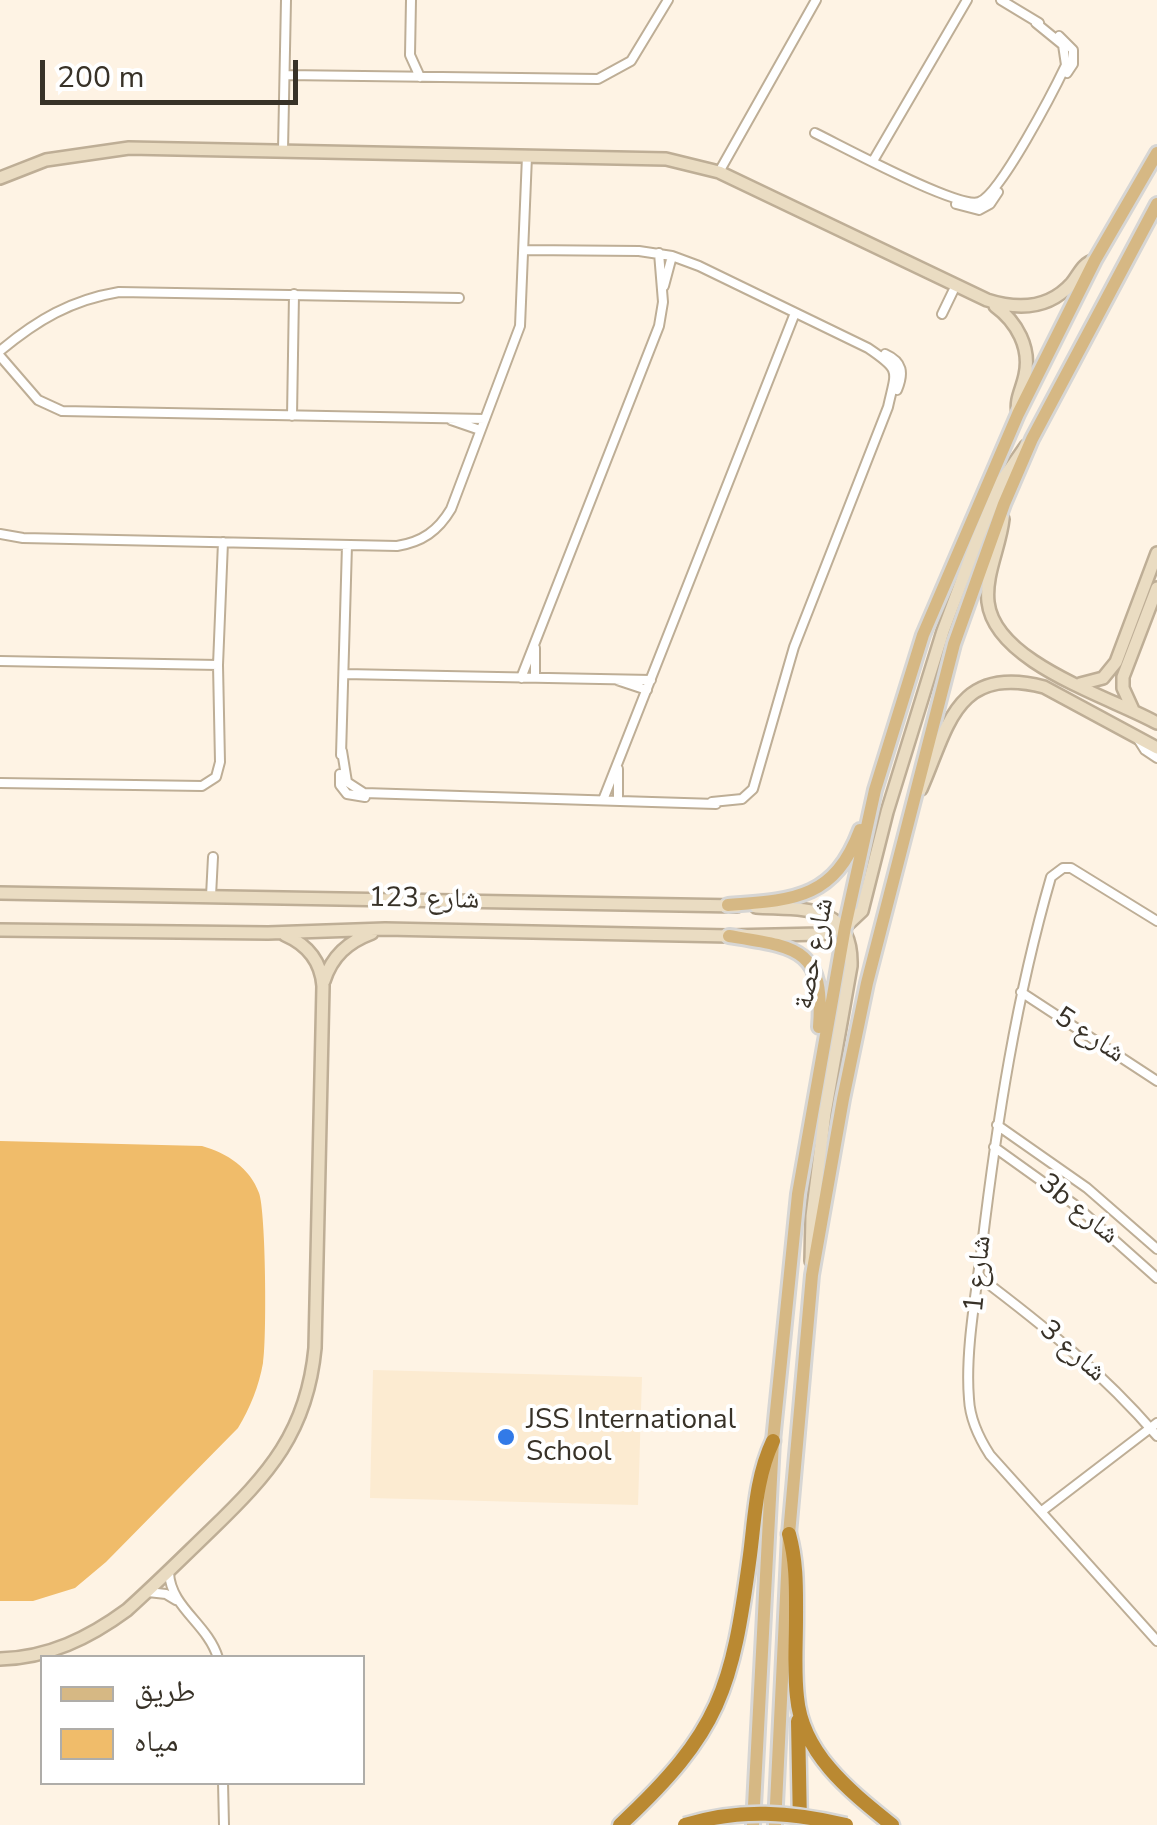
<!DOCTYPE html>
<html>
<head>
<meta charset="utf-8">
<style>
  body { margin:0 }
  #map { position:relative; width:1157px; height:1825px; overflow:hidden; background:#fef3e4; font-family:"Nunito Sans","Noto Naskh Arabic",sans-serif }
  canvas { display:block }
  .legend { position:absolute; left:40px; top:1655px; width:325px; height:130px; box-sizing:border-box; background:#fff; border:2px solid #afada9; margin:0; padding:12px 18px; list-style:none; font-size:30px; color:#383228 }
  .legend li { display:flex; align-items:center; gap:20px; height:50px }
  .legend b { width:50px; border:2px solid #afada9 }
  .scale { position:absolute; left:40px; top:60px; width:258px; height:45px; box-sizing:border-box; border:5px solid #383228; border-top:0; padding-left:12px; font-size:30px; line-height:35px; white-space:nowrap; color:#383228; -webkit-text-stroke:8px #fff; paint-order:stroke }
</style>
</head>
<body>
<div id="map">
<canvas width="1157" height="1825"></canvas>
<ul class="legend">
<li><b style="height:12px;background:#d6b884"></b>طريق</li>
<li><b style="height:28px;background:#f0bc6a"></b>مياه</li>
</ul>
<div class="scale">200 m</div>
</div>
<script>
const context = document.querySelector('canvas').getContext('2d');
context.lineJoin = 'round';
function fillPath(path, color) { context.fillStyle = color; context.fill(path, 'evenodd'); }
function stroke(path, color, width, dash) { context.strokeStyle = color; context.lineWidth = width; context.lineCap = dash ? 'butt' : 'round'; context.setLineDash(dash || []); context.stroke(path); }
function write(font, color, halo, rows, align = 'center') {
  context.font = font + ' "Nunito Sans","Noto Naskh Arabic",sans-serif'; context.lineWidth = 8; context.setLineDash([]); context.textBaseline = 'middle'; context.strokeStyle = halo; context.fillStyle = color; for (const [text, x, y, turn = 0] of rows) {
    context.save(); context.translate(x, y); context.rotate((+turn || 0) * Math.PI / 180); context.textAlign = isNaN(turn) ? turn : align; if (halo) context.strokeText(text, 0, 0); context.fillText(text, 0, 0); context.restore();
  }
}
const built = new Path2D(`
  M 373,1370 L 642,1377 L 638,1505 L 370,1498 Z`);
const water = new Path2D(`
  M 0,1141 L 202,1146 C 227,1153 250,1168 259,1193 C 266,1212 267,1341 263,1363 C 259,1386 250,1408 238,1428 L 106,1562 L 75,1588 L 33,1601 L 0,1601 Z`);
const street = new Path2D(`
  M 411,0 L 410,55 L 420,77
  M 1001,0 L 1039,23
  M 1059,36 L 1073,50 L 1073,64 L 1067,73
  M 285,75 L 598,79 L 631,61 L 668,0
  M 815,133 C 842,146 958,209 979,202 C 1000,195 1055,88 1066,65 L 1063,45 L 1036,23
  M 283,150 L 286,0
  M 873,161 L 967,0
  M 719,172 L 816,0
  M 956,204 L 979,210 L 990,204 L 998,192
  M 525,250 L 639,251 L 672,256 L 699,266 L 868,348 C 902,371 896,370 888,407 L 794,647 L 753,789 L 742,799 L 712,802
  M 664,286 L 672,256
  M 942,314 L 956,285
  M 0,351 C 37,320 71,300 119,292 L 459,298
  M 885,354 C 903,362 904,373 897,390
  M 0,356 L 38,400 L 62,411 L 485,419
  M 292,416 L 294,294
  M 451,420 L 480,430
  M 0,534 L 23,538 L 397,546 C 422,542 438,531 451,509 L 520,326 L 527,156
  M 535,648 L 535,677
  M 0,661 L 218,665
  M 344,674 L 651,680
  M 521,678 L 659,326 L 663,302 L 659,253
  M 617,680 L 647,690
  M 1138,739 L 1145,750 L 1157,758
  M 342,751 L 347,782 L 364,793 L 716,804
  M 341,755 L 347,545
  M 618,769 L 618,800
  M 340,774 L 340,785 L 347,794 L 365,797
  M 0,783 L 202,786 L 216,777 L 220,762 L 218,665 L 223,542
  M 603,800 L 795,313
  M 211,896 L 213,857
  M 1157,921 L 1071,868 L 1063,868 L 1051,877 C 1016,998 997,1121 982,1246 C 976,1294 965,1352 969,1399 C 970,1420 979,1438 990,1455 L 1157,1641
  M 1021,992 L 1157,1081
  M 997,1125 L 1087,1188 L 1157,1249
  M 994,1147 L 1075,1205 L 1157,1278
  M 978,1276 C 1043,1325 1104,1374 1157,1436
  M 1042,1511 L 1157,1423
  M 169,1573 C 171,1608 208,1624 218,1658
  M 148,1592 L 166,1594 L 176,1600
  M 223,1782 L 224,1825`);
const secondary = new Path2D(`
  M 0,178 L 46,160 L 129,148 L 666,159 L 719,172 L 987,300 C 1018,310 1049,309 1072,283 C 1080,273 1082,264 1095,260
  M 995,306 C 1017,322 1031,348 1025,375 C 1022,390 1015,399 1018,414
  M 1003,519 C 1000,547 985,574 988,602 C 995,663 1108,696 1157,723
  M 1080,684 L 1103,678 L 1116,662 L 1157,553
  M 1133,710 L 1123,688 L 1123,677 L 1157,588
  M 921,789 C 948,728 955,664 1044,687 L 1157,748
  M 0,893 L 737,906
  M 756,907 C 804,910 853,903 851,966 L 825,1113 L 812,1216 L 811,1261
  M 0,930 L 268,933 L 385,929 L 729,936 L 821,934 L 845,927 L 862,911 L 887,812 L 943,631 L 977,540 L 1001,482 L 1026,446
  M 324,981 C 332,956 348,942 372,933
  M 0,1659 C 48,1658 89,1638 127,1610 C 156,1584 183,1557 211,1530 C 269,1474 307,1432 315,1348 L 323,986 C 321,961 308,945 285,935`);
const primary = new Path2D(`
  M 728,905 C 794,900 834,899 860,830
  M 729,936 C 797,947 825,948 819,1027
  M 753,1825 L 773,1441 L 798,1194 L 845,927 L 875,790 L 923,635 L 1018,414 L 1095,260 L 1157,153
  M 775,1825 L 789,1534 L 812,1275 L 843,1099 L 867,983 L 954,644 L 1004,504 L 1032,439 L 1157,204`);
const highway = new Path2D(`
  M 789,1534 C 797,1563 796,1590 796,1619 C 796,1645 794,1672 797,1697 C 802,1754 851,1792 892,1825
  M 798,1721 L 800,1825
  M 620,1825 C 721,1731 732,1689 750,1555 C 755,1516 756,1477 773,1441`);
const highwayBridge = new Path2D(`
  M 685,1825 C 740,1808 791,1812 846,1825`);
const markers = [
  [506,1437,10,"#327ae7"]
];
const streetNames = [
  ["شارع 123",424,900,1],
  ["شارع حصة",815,954,-79],
  ["شارع 5",1089,1036,33],
  ["3b شارع",1078,1210,39],
  ["شارع 1",979,1274,-84],
  ["شارع 3",1072,1352,41]
];
const poiNames = [
  ["JSS International",526,1421],
  ["School",526,1453]
];
fillPath(built, '#fcebd1');
fillPath(water, '#f0bc6a');
stroke(street, '#beae96', 12);
stroke(secondary, '#beae96', 16);
stroke(primary, '#d7d6d4', 18);
stroke(highway, '#d7d6d4', 19);
stroke(street, '#fff', 8);
stroke(secondary, '#eadcc2', 11);
stroke(primary, '#d6b884', 12);
stroke(highway, '#ba8932', 14);
stroke(highwayBridge, '#d7d6d4', 19, []);
stroke(highwayBridge, '#ba8932', 14);
for (const [x, y, r, color] of markers) { const dot = new Path2D(); dot.arc(x, y, r, 0, 2 * Math.PI); context.fillStyle = color; context.fill(dot); stroke(dot, '#fff', 4); }
write('28px', '#383228', '#fff', streetNames);
write('28px', '#383228', '#fff', poiNames, 'left');
</script>
</body>
</html>
